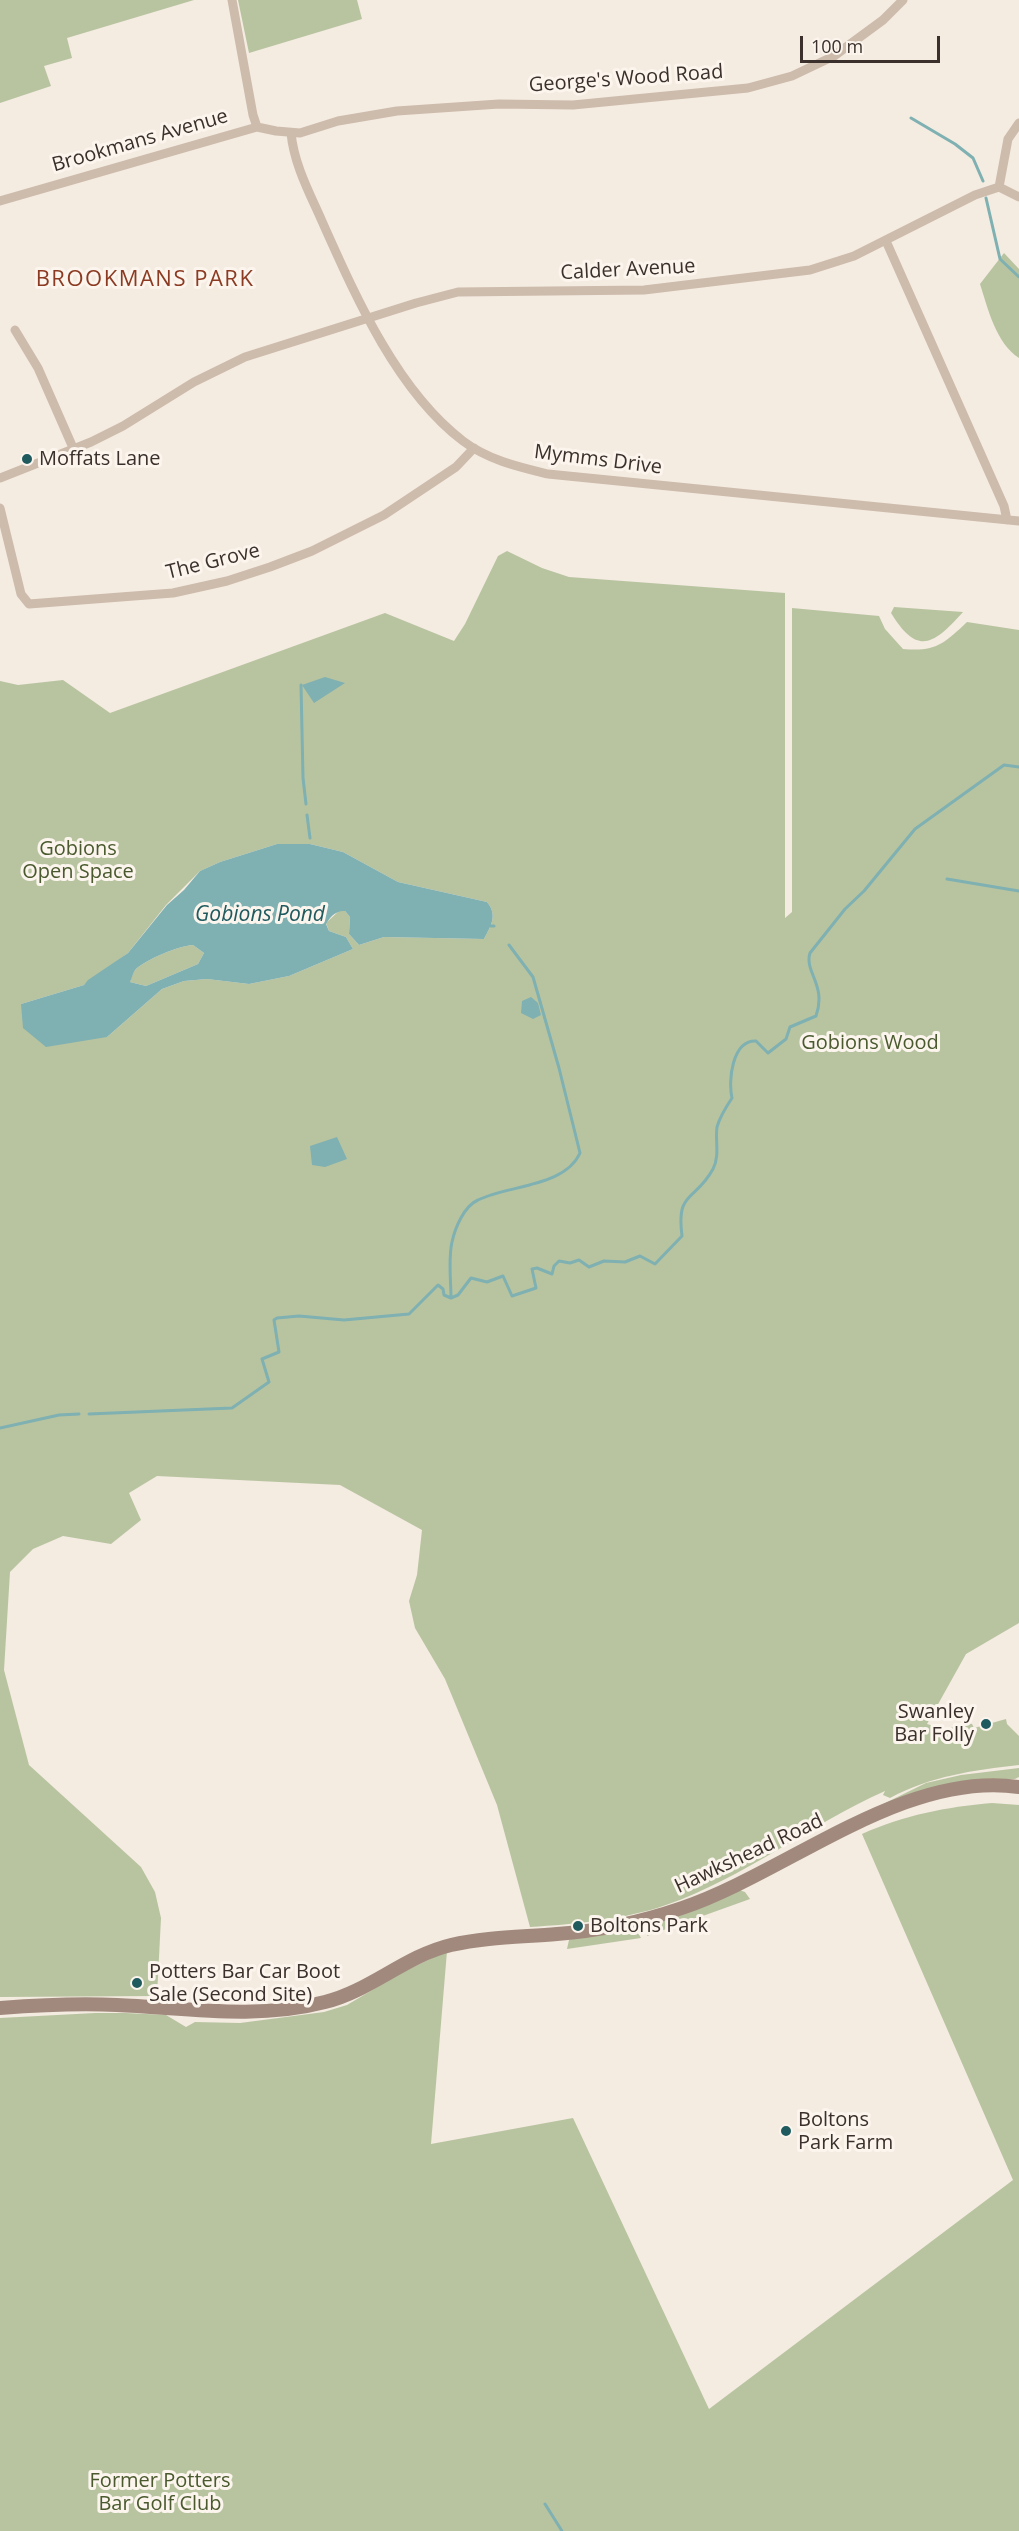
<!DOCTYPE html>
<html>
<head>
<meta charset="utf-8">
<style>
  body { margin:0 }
  #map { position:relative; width:1019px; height:2531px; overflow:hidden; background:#f4ebe1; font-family:"Open Sans",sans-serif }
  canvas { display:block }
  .scale { position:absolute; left:800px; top:36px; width:140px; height:27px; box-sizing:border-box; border:3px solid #3b302b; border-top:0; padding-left:8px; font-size:18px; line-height:21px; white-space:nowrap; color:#3b302b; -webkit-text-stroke:4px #fbf5ee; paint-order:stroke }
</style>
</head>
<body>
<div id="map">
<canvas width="1019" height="2531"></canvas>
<div class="scale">100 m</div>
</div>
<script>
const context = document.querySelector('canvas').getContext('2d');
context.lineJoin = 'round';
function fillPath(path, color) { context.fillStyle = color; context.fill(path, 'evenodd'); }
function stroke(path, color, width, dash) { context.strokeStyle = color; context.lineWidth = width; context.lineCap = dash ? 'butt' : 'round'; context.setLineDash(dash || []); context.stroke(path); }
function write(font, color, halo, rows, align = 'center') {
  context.font = font + ' "Open Sans",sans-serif'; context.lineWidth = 6; context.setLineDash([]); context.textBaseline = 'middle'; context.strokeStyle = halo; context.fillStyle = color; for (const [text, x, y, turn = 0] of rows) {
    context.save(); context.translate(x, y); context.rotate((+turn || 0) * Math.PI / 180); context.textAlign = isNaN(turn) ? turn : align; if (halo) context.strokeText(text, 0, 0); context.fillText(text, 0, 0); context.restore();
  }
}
const green = new Path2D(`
  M 0,0 L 194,0 L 67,38 L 72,58 L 44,66 L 51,86 L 0,103 Z
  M 238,0 L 357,0 L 362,19 L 249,53 Z
  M 1004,253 L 1019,269 L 1019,358 C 996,343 988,309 980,284 Z
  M 507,551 L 542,568 L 569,577 L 785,593 L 785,918 L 792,912 L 792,608 L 879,616 L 885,629 L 903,649 C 935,652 944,644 967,622 L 1019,630 L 1019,1623 L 966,1654 L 927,1724 L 946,1730 L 965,1722 L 972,1724 L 974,1728 L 1006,1719 L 1007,1724 L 1019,1736 L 1019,1765 C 974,1770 931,1776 890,1798 L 883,1795 L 885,1791 C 809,1825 744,1878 666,1905 C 623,1920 575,1924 530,1927 L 497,1805 L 445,1679 L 415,1628 L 409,1601 L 417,1575 L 422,1530 L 340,1485 L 157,1476 L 129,1493 L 141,1520 L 111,1544 L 63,1536 L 33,1549 L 10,1572 L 4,1670 L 29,1765 L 141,1867 L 155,1892 L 161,1918 L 157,1996 L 0,1997 L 0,681 L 18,685 L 63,680 L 110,713 L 385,613 L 454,641 L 465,624 L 498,556 ZM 277,844 L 310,844 L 343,852 L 398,882 L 487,902 C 498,915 491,926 484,939 L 384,937 L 359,945 L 349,934 L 350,917 L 345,911 L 340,910 L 326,923 L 329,931 L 346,937 L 353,949 L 289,976 L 249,984 L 207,979 L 184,981 L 162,989 L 107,1037 L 21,1004 L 84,985 L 128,953 L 166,905 L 200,871 L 220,862 Z
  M 894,607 L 963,612 C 934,644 918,657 891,613 Z
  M 193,945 L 204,953 L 198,964 L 146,986 L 130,982 C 131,978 133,972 136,969 C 147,959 178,946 193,945 Z
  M 1019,1768 L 1019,1777 L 1015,1779 L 979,1780 L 875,1808 L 926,1783 L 961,1775 Z
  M 992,1803 L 1019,1805 L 1019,2531 L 0,2531 L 0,2018 L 95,2013 L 126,2013 L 166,2015 L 186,2027 L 195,2022 L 240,2023 L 324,2012 L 347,2005 L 401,1973 L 447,1951 L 431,2144 L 573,2118 L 709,2409 L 1013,2180 L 862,1834 C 904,1815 946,1807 992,1803 Z
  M 739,1890 L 745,1892 L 750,1899 L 647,1936 L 651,1925 Z
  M 632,1929 L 637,1931 L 641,1938 L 567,1949 L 569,1940 L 573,1938 Z`);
const water = new Path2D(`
  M 325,677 L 345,683 L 314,703 L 302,685 Z
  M 277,844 L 310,844 L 343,852 L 398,882 L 487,902 C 498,915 491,926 484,939 L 384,937 L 359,945 L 349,934 L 350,917 L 345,911 C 336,910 330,917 326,924 L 329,931 L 346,937 L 353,949 L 289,976 L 249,984 L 207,979 L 184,981 L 162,989 L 107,1037 L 46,1047 L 23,1028 L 21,1004 L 84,985 L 88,980 L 128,953 L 167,905 L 184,890 L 200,871 L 220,862 ZM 193,945 L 204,953 L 198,964 L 146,986 L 130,982 C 132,978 133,972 136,969 C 147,959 178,946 193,945 Z
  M 531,997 L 538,1003 L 541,1015 L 533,1019 L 521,1013 L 522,1001 Z
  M 337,1137 L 347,1159 L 325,1167 L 312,1165 L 310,1146 Z`);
const stream = new Path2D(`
  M 911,118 L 955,144 L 973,158 L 983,181
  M 986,198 L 1000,259 L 1019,277
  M 301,685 L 303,778 L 306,804
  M 307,815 L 310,838
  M 947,879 L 1019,891
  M 491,926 L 494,926
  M 451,1298 C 451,1281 448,1259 452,1242 C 455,1228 464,1206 478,1200 C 508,1185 565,1187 580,1153 L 559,1068 L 533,977 L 509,945
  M 89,1414 L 232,1408 L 269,1382 L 262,1359 L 279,1352 L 274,1320 L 277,1318 L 299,1316 L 344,1320 L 409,1314 L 438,1285 L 443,1289 L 444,1295 L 451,1298 L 458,1295 L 471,1278 L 487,1282 L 503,1276 L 512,1296 L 536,1288 L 532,1269 L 537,1268 L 552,1274 L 554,1266 L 559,1261 L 570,1263 L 579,1260 L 589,1267 L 604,1261 L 625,1262 L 640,1256 L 655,1264 L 682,1236 C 676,1190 695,1202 713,1169 C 720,1156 715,1140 717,1127 C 720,1116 726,1107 732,1098 C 728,1081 732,1040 756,1041 L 768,1053 L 786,1039 L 790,1027 L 816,1016 C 827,985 804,972 810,953 L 845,909 L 864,891 L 915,829 L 1004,765 L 1019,767
  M 0,1428 L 59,1415 L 79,1414
  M 545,2504 L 562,2531`);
const street = new Path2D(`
  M 232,0 L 253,115 L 257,127
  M 291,133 C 294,164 309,192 321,219 C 355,295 396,390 463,441 C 488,460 519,467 548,474 L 1019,521
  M 999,187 L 1008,139 L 1019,123
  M 999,187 L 1019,197
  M 0,201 L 257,127 L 276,131 L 300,133 L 338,121 L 397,111 L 499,104 L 573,105 L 748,88 L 792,76 L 834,56 L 883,20 L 903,0
  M 886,241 L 1004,506 L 1007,520
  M 15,330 L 38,368 L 74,450
  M 0,478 L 91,442 L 123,426 L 194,382 L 245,357 L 416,303 L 458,292 L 644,290 L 810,270 L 854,256 L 975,195 L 999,187
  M 0,508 L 21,594 L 29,604 L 173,593 L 227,581 L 270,567 L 312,551 L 384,515 L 456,467 L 474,448`);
const secondary = new Path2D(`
  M 0,2008 C 39,2005 78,2003 117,2005 C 187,2008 256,2020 325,2002 C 370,1991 405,1956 451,1945 C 485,1937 522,1937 557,1934 C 600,1931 641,1922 682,1908 C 788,1872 904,1770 1019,1787`);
const markers = [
  [27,459,6,"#1f5a5e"],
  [986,1724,6,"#1f5a5e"],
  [578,1926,6,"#1f5a5e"],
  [137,1983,6,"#1f5a5e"],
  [786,2131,6,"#1f5a5e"]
];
const streetNames = [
  ["George's Wood Road",626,79,-4],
  ["Brookmans Avenue",140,141,-16],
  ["Calder Avenue",628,270,-3],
  ["Mymms Drive",598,460,7],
  ["The Grove",213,562,-14],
  ["Hawkshead Road",749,1854,-25]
];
const poiNames = [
  ["Moffats Lane",39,459],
  ["Swanley",974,1712,"right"],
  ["Bar Folly",974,1735,"right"],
  ["Boltons Park",590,1926],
  ["Potters Bar Car Boot",149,1972],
  ["Sale (Second Site)",149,1995],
  ["Boltons",798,2120],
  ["Park Farm",798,2143]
];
const parkNames = [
  ["Gobions",78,849],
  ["Open Space",78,872],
  ["Gobions Wood",870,1043],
  ["Former Potters",160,2481],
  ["Bar Golf Club",160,2504]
];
const waterNames = [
  ["Gobions Pond",260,915]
];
const quarterNames = [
  ["BROOKMANS PARK",145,280]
];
fillPath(green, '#b8c4a0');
fillPath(water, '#7fb0b2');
stroke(stream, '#7fb0b2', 3);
stroke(street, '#cdbbac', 9);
stroke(secondary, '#a18a7d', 14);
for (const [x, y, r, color] of markers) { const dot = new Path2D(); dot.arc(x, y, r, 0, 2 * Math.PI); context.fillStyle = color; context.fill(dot); stroke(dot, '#fbf5ee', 2); }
write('20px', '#3b302b', '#fbf5ee', streetNames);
write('20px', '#3b302b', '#fbf5ee', poiNames, 'left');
write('20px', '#4a5a2e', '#fbf5ee', parkNames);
write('italic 21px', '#1f5a5e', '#fbf5ee', waterNames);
context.letterSpacing = '1.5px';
write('22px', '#8c3b22', '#fbf5ee', quarterNames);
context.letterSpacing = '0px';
</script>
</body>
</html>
